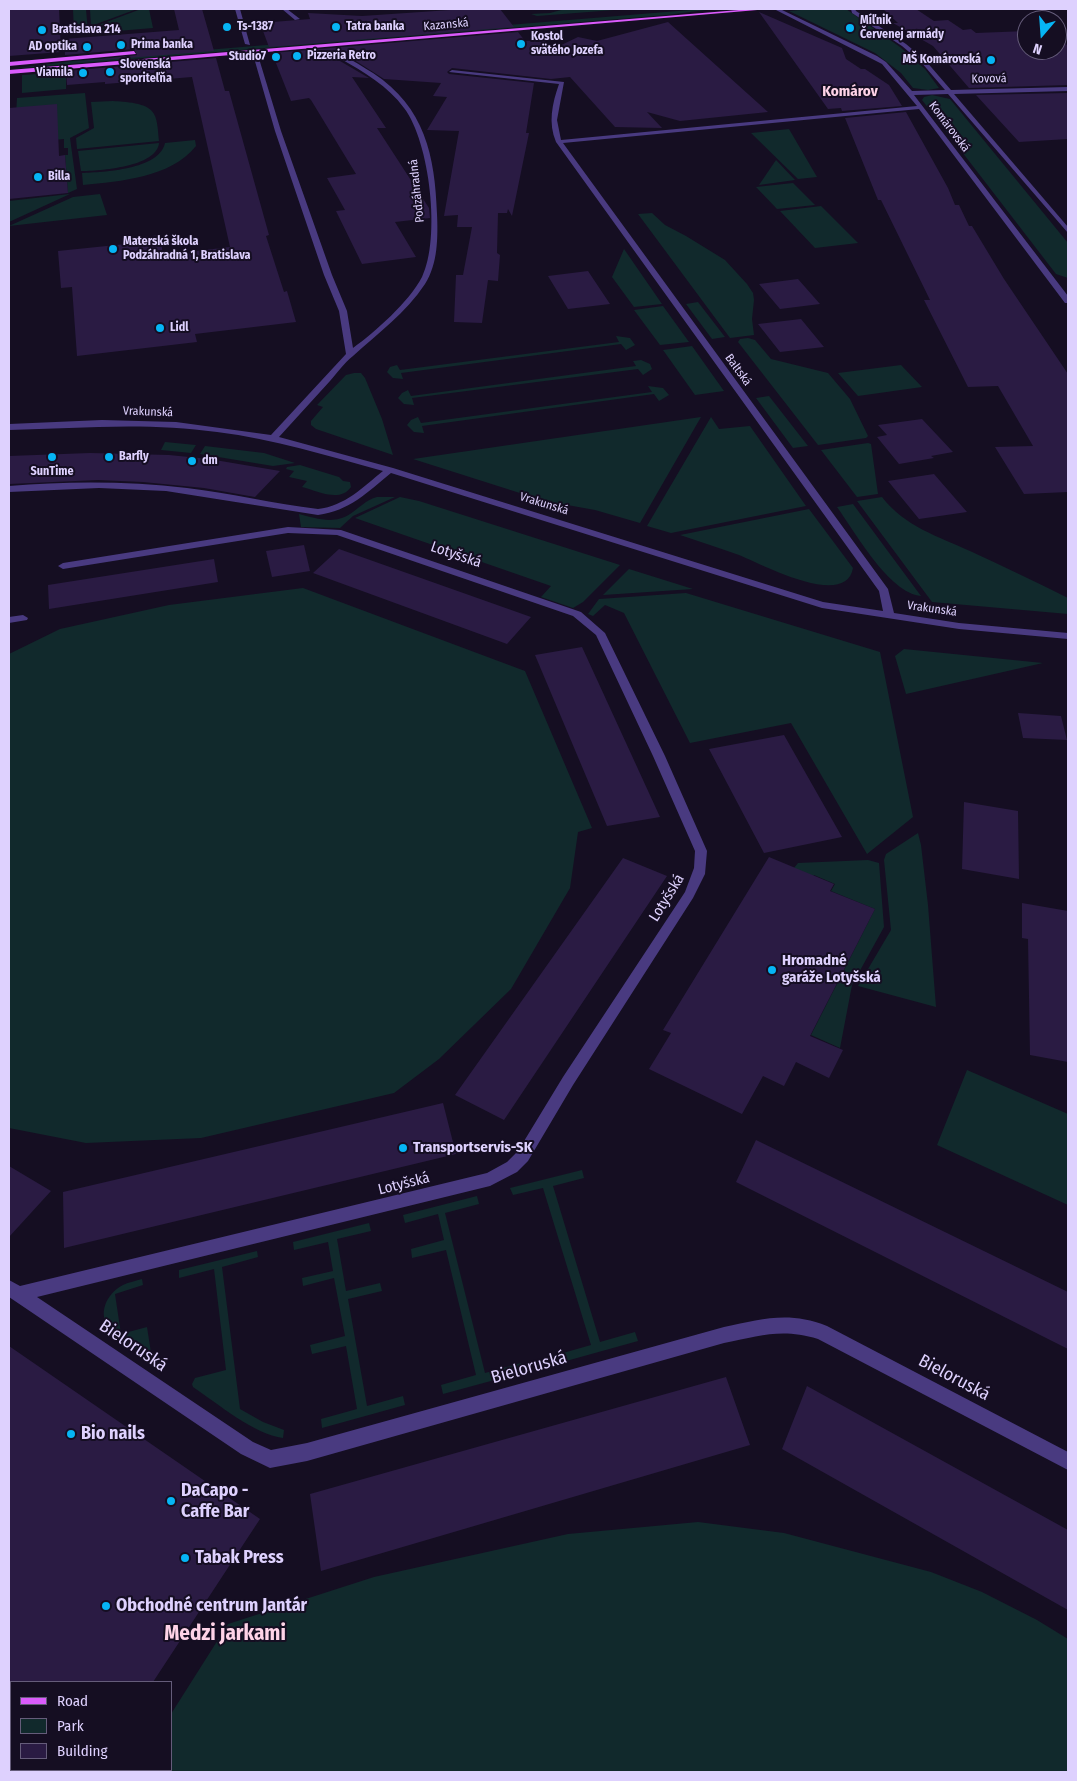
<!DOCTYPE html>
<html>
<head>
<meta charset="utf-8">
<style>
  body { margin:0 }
  #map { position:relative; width:1077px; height:1781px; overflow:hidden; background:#150e22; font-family:"Fira Sans Condensed",sans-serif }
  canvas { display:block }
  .frame { position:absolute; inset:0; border:10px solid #ded1fe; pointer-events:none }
  .legend { position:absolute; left:10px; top:1681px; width:162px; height:90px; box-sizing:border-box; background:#150e22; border:1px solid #655c7a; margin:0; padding:6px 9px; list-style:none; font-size:15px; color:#ded1fe }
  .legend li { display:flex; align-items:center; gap:10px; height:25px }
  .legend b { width:25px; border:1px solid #655c7a }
  .north { position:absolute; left:1017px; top:10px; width:50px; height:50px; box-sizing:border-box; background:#150e22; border:1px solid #655c7a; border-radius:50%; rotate:198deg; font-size:14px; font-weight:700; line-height:20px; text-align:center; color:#ded1fe }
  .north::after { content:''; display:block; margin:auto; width:18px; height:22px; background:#06b5f5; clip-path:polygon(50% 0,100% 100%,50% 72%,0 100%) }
</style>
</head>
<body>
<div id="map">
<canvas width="1077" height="1781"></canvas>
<div class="frame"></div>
<ul class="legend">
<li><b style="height:6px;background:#da5bfb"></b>Road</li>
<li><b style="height:14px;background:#11292c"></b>Park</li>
<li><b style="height:14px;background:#2a1b43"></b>Building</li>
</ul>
<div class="north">N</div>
</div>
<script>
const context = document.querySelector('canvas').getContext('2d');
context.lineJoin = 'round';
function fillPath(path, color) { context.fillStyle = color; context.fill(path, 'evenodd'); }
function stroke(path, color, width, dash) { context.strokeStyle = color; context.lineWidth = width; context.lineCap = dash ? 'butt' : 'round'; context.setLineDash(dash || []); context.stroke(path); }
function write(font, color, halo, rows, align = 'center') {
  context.font = font + ' "Fira Sans Condensed",sans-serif'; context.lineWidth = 4; context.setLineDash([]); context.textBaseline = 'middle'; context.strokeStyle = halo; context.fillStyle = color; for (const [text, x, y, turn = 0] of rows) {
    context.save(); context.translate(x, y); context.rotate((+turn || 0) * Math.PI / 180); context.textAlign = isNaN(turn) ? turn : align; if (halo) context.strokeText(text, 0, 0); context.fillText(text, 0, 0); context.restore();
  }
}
const green = new Path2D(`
  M 73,9 L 86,9 L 88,32 L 74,33 Z
  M 90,9 L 137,9 L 91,26 Z
  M 141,9 L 149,9 L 153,28 L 93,33 L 93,27 Z
  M 565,9 L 627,9 L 537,16 L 531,14 L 550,13 Z
  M 702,9 L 714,9 L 667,15 L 9,69 L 73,61 Z
  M 813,9 L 846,9 L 900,47 L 925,69 L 939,88 L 928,90 L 913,88 L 901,73 L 875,53 L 789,11 Z
  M 66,72 L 66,89 L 22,93 L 22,75 Z
  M 85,93 L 89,128 L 70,138 L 77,189 L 68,193 L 65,155 L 68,155 L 68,148 L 64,148 L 64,139 L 10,144 L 9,134 L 16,115 L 17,98 Z
  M 932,95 L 950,99 L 1068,243 L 1068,278 L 1056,274 L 922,100 L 924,97 Z
  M 113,101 C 124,102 148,102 154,114 C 158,121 158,133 159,141 L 77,149 L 76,138 L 94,128 L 91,102 Z
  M 789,129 L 817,177 L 798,179 L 751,133 Z
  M 195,140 L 196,146 C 170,178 121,181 83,185 L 82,173 C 103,172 159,170 165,143 Z
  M 159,143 C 157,167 99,171 81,171 L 78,151 Z
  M 776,160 L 795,180 L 759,185 Z
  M 793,183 L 815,205 L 777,209 L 756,187 Z
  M 70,194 L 9,222 L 9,201 Z
  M 100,194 L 107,215 L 9,226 L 73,197 Z
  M 821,206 L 858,243 L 815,248 L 780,211 Z
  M 652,213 L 665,225 L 686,236 L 725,260 L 747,284 L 753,293 L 754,300 L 752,319 L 754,335 L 730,338 L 638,214 Z
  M 624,249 L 662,304 L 634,307 L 612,277 Z
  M 698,302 L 725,337 L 712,339 L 686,304 Z
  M 663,306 L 689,342 L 660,345 L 634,310 Z
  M 616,336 L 630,338 L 635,345 L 626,350 L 621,344 L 401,373 L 403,379 L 393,378 L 387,372 L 390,367 L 397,365 L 400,370 L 619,342 Z
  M 748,338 L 755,340 L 771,359 L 828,373 L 850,399 L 868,436 L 866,438 L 818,445 L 738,342 L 740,339 Z
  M 692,346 L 724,391 L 695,395 L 663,350 Z
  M 641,360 L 650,364 L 652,369 L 643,375 L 638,369 L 412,398 L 414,405 L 404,404 L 398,398 L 402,393 L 408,390 L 411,396 L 636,366 L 633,361 Z
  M 901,365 L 922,387 L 858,396 L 838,373 Z
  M 354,373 L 361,373 L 365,378 L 382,419 L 393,455 L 316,429 L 311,425 L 311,421 L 323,407 L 317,405 L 346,375 Z
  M 648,386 L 663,388 L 669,395 L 659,401 L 654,394 L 422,426 L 424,433 L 414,432 L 407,425 L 411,420 L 418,417 L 421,423 L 652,392 Z
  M 769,396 L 808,446 L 793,448 L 756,398 Z
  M 701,417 L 640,523 L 595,510 L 545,501 L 413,459 Z
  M 711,417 L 719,429 L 750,426 L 806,506 L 671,533 L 647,526 Z
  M 165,442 L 196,445 L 191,453 L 161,450 Z
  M 868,443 L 871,444 L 878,494 L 857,497 L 821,450 Z
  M 205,446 L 264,453 L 295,463 L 273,466 L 200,454 Z
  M 300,465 L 339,477 L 343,481 L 350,482 L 351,487 C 340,503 318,491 302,487 L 307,481 L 289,477 L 294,471 L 286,469 L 287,467 Z
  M 377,497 L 395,497 L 353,516 L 340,528 L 301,527 L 299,514 C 315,518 334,525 350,514 C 359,508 366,500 377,497 Z
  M 400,497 L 419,501 L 620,565 L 583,602 L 573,608 L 541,597 L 551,586 L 355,518 Z
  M 882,497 C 904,526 939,537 970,551 C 1003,566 1036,582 1068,598 L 1068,614 L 932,602 L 857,501 Z
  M 853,504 L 921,596 C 889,593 855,532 837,507 Z
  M 809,509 L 853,568 C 846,610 759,563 739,555 C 720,548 700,542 680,535 Z
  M 629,569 L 693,589 L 603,595 Z
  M 303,588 L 525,671 L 592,828 L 578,832 L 570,888 L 511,989 L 439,1059 L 394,1093 L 201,1138 L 86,1143 L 9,1128 L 9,654 L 60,629 L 169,605 Z
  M 686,593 L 880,652 L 913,817 L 867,854 L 791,723 L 690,743 L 624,613 L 605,605 L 593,616 L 588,614 L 599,599 Z
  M 904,649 L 1043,663 L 906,694 L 895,656 Z
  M 918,833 L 921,845 L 928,905 L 936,1007 L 858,986 L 891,930 L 884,860 L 886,854 Z
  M 868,860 L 879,863 L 884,927 L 852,985 L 840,1048 L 811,1035 L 875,909 L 831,891 L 835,884 L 814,875 L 812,879 L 794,868 L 798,863 Z
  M 967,1070 L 1068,1114 L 1068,1205 L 937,1145 Z
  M 582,1170 L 584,1178 L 553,1186 L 600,1342 L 635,1332 L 638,1341 L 559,1363 L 556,1355 L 591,1345 L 543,1188 L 513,1195 L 510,1188 Z
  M 477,1196 L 479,1204 L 445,1213 L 485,1373 L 521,1363 L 524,1372 L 443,1394 L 441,1385 L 476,1375 L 446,1250 L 412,1258 L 411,1249 L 444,1240 L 438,1214 L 405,1223 L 403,1215 Z
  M 369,1223 L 371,1231 L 337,1239 L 346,1291 L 380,1283 L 382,1291 L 348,1299 L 367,1406 L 403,1396 L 405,1405 L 322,1428 L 321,1419 L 357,1409 L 346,1346 L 312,1354 L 310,1345 L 345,1336 L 334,1278 L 303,1286 L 302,1278 L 333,1271 L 328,1242 L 294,1250 L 293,1242 Z
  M 257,1251 L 258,1257 L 222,1267 L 240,1409 L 263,1422 L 284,1430 L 283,1438 C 255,1435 217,1403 193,1387 L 192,1384 L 195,1378 L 226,1370 L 214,1269 L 179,1278 L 179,1270 Z
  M 142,1279 L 143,1285 L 115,1294 L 121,1334 L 147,1327 L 152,1359 C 140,1351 118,1341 110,1330 C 97,1314 106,1294 123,1285 C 129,1282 136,1281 142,1279 Z
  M 698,1522 L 784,1533 L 931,1572 L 982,1592 L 1037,1620 L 1068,1639 L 1068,1772 L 134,1772 L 135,1770 L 171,1770 L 171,1714 L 228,1624 L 374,1577 L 568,1534 Z`);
const building = new Path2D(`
  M 9,9 L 59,9 L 61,52 L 9,56 Z
  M 174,9 L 202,9 L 214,51 L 65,63 L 137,55 L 134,49 L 65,55 L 64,39 L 179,30 Z
  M 465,9 L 500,9 L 514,27 L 269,47 L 260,23 L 310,19 L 308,13 L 362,16 Z
  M 883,9 L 916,9 L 934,21 L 948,20 L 963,30 L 971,29 L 976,33 L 1027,31 L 1027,50 L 1057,50 L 1057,36 L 1068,46 L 1068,85 L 969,88 L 933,46 L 893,23 L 898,23 Z
  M 759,12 L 842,48 L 846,59 L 861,69 L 865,69 L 889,85 L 902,106 L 842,111 L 841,108 L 828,109 Z
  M 668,22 L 768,112 L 680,121 L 647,112 L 662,128 L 615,127 L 570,77 L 551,79 L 452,68 L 447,72 L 449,74 L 534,83 L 526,133 L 529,133 L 512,216 L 508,209 L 507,213 L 498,213 L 497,253 L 500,255 L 498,281 L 488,280 L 482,323 L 454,322 L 456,275 L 463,275 L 472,227 L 457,227 L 458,215 L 444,216 L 459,131 L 427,130 L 447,97 L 433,96 L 441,83 L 384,79 L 348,56 L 342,54 L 339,58 L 340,61 L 369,78 L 352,77 L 386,128 L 377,128 L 429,208 L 430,218 L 395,222 L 416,257 L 362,264 L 336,211 L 345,210 L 327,178 L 356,174 L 311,100 L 309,98 L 291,101 L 272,53 L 518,32 L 525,41 L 544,40 L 553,49 L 578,37 L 597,41 Z
  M 216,58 L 225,91 L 229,91 L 269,235 L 266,236 L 284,292 L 287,291 L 296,322 L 195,334 L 197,342 L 77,356 L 72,287 L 61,288 L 58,251 L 126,244 L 125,239 L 160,235 L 163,255 L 230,247 L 192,77 L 105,84 L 105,82 L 67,85 L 66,71 Z
  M 1068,93 L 1068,139 L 1019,142 L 976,95 Z
  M 57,104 L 59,156 L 65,155 L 68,193 L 9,199 L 9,108 Z
  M 906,112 L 948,188 L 955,205 L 959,205 L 969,226 L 972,226 L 1004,279 L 1068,374 L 1068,492 L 1024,494 L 995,447 L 1033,446 L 998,386 L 968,387 L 924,300 L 930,300 L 881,200 L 878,200 L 845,118 Z
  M 588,271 L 610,304 L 568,309 L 548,276 Z
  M 798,279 L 820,304 L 780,309 L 759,284 Z
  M 801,319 L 824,347 L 780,352 L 758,324 Z
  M 922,419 L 953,452 L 931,456 L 934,458 L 899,464 L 877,437 L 887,435 L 878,425 Z
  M 90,453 L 169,455 L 209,459 L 280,471 L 255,497 L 204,488 L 143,482 L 98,480 L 9,484 L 9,456 Z
  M 934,474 L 967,512 L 919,519 L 888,481 Z
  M 304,545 L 310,571 L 272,577 L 266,551 Z
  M 339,549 L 531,617 L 507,644 L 313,573 Z
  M 214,559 L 218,582 L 49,609 L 48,585 Z
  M 582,647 L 660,817 L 607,826 L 535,655 Z
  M 1018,713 L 1061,716 L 1067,740 L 1023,738 Z
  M 784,735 L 842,837 L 764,853 L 709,749 Z
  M 964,802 L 1018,811 L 1019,879 L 962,869 Z
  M 769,857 L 834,884 L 830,891 L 875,909 L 810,1036 L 843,1050 L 829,1078 L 796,1062 L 784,1086 L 763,1076 L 742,1114 L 649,1069 L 671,1033 L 663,1030 Z
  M 623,858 L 667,876 L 504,1120 L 455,1095 Z
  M 1022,903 L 1068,911 L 1068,1062 L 1030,1055 L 1028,939 L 1022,938 Z
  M 443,1103 L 456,1154 L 64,1248 L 63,1192 Z
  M 756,1140 L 1068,1292 L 1068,1349 L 736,1182 Z
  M 9,1166 L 51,1191 L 9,1237 Z
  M 9,1346 L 260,1519 L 153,1682 L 9,1682 Z
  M 726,1377 L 750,1445 L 321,1571 L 310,1494 Z
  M 807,1386 L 1068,1530 L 1068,1610 L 782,1449 Z`);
const minor = new Path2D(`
  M 235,9 L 240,9 L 250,45 L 245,44 Z
  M 282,9 L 287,9 L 300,19 L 295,20 Z
  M 774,9 L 780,9 L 877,56 L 886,62 L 912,91 L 945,90 L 921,62 L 902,46 L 852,13 L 851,9 L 855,9 L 856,11 L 906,44 L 925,60 L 951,90 L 1068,87 L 1068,91 L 954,94 L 1068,227 L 1068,233 L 948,94 L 914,95 L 1068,296 L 1068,303 L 1065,303 L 919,109 L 563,143 L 888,589 L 894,613 L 959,623 L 1068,633 L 1068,639 L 959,629 L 822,608 L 391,473 C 368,492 349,511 318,515 L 166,491 L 99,488 L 9,492 L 9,486 C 68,481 128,481 187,488 C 231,493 274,504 318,509 C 345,506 363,487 383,471 C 328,456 274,439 217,432 C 148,422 78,428 9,430 L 9,424 L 102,420 L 176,422 L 271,435 L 346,354 L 339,311 L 324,275 L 275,131 L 252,51 L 257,52 L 281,131 L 332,275 L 347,311 L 353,348 C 375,332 409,302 422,277 C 441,239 430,142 404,108 C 388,86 364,72 341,59 L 343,56 C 353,60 363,67 373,73 C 425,107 435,156 437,214 C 438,237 438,264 425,284 C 406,313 378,333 353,356 C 344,363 337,373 330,381 C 313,400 296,418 279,437 L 393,468 L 823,602 L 883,611 L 879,591 L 556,142 C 548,123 552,104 559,84 L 449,72 L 452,70 L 564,82 L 557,120 L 561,140 L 917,106 L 882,64 Z
  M 288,527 L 341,530 L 581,612 L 605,633 L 665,756 L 707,851 L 705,874 L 693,898 L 573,1085 L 528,1161 L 517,1172 L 490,1186 L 37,1297 L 253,1442 L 271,1450 L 307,1443 L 724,1327 C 762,1319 789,1311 827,1326 L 1068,1452 L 1068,1470 L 818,1339 C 781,1328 761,1336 724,1343 L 307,1461 L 270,1468 L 241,1454 L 9,1297 L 9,1280 L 20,1286 L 487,1173 L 507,1162 L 518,1151 L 563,1077 L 685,892 L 694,868 L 695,851 L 653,756 L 596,635 L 573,616 L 337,535 L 288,533 L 63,569 L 58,566 L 63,563 Z
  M 23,615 L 28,618 L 27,620 L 9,623 L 9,617 Z`);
const major = new Path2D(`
  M 751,9 L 769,9 L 9,74 L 9,70 Z
  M 134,51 L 136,54 L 9,66 L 9,62 Z`);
const markers = [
  [227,27,5,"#06b5f5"],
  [336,27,5,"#06b5f5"],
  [850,28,5,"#06b5f5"],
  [42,30,5,"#06b5f5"],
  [521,44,5,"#06b5f5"],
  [121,45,5,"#06b5f5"],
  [87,47,5,"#06b5f5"],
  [297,56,5,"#06b5f5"],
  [276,57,5,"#06b5f5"],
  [991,60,5,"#06b5f5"],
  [110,72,5,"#06b5f5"],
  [83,73,5,"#06b5f5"],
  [38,177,5,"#06b5f5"],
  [113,249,5,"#06b5f5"],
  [160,328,5,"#06b5f5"],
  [52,457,5,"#06b5f5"],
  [109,457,5,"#06b5f5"],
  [192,461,5,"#06b5f5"],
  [772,970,5,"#06b5f5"],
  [403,1148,5,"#06b5f5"],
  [71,1434,5,"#06b5f5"],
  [171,1501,5,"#06b5f5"],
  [185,1558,5,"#06b5f5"],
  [106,1606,5,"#06b5f5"]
];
const farPoinames = [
  ["Míľnik",860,21],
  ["Červenej armády",860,35],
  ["Ts-1387",237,27],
  ["Tatra banka",346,27],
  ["Bratislava 214",52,30],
  ["Kostol",531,37],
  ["svätého Jozefa",531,51],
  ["Prima banka",131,45],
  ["AD optika",77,47,"right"],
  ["Pizzeria Retro",307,56],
  ["Studio7",266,57,"right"],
  ["MŠ Komárovská",981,60,"right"],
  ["Slovenská",120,65],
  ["sporiteľňa",120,79],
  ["Viamila",73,73,"right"],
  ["Billa",48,177],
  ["Materská škola",123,242],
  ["Podzáhradná 1, Bratislava",123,256],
  ["Lidl",170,328],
  ["Barfly",119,457],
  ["dm",202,461],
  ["SunTime",52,472,"center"]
];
const farStreetnames = [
  ["Kazanská",446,25,-5],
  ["Kovová",989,79,-1],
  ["Komárovská",949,127,53],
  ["Podzáhradná",417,191,-96],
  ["Baltská",738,370,54],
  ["Vrakunská",148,412,2],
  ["Vrakunská",544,504,17],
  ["Vrakunská",932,609,8]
];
const farQuarternames = [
  ["Komárov",850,92]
];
const streetNames = [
  ["Lotyšská",456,555,19],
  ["Lotyšská",667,898,-58],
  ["Lotyšská",404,1184,-14]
];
const poiNames = [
  ["Hromadné",782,961],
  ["garáže Lotyšská",782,978],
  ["Transportservis-SK",413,1148]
];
const nearStreetnames = [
  ["Bieloruská",133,1346,34],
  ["Bieloruská",529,1368,-16],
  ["Bieloruská",954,1378,28]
];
const nearPoinames = [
  ["Bio nails",81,1434],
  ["DaCapo -",181,1491],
  ["Caffe Bar",181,1512],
  ["Tabak Press",195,1558],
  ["Obchodné centrum Jantár",116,1606]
];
const nearQuarternames = [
  ["Medzi jarkami",225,1634]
];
fillPath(green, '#11292c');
fillPath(building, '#2a1b43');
fillPath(minor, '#493a80');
fillPath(major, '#da5bfb');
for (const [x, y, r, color] of markers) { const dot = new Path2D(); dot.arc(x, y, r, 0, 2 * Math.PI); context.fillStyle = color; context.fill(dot); stroke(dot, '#150e22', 2); }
write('bold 12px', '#ded1fe', '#150e22', farPoinames, 'left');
write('12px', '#ded1fe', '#150e22', farStreetnames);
write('bold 15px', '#fed3e7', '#150e22', farQuarternames);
write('15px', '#ded1fe', '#150e22', streetNames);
write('bold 15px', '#ded1fe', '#150e22', poiNames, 'left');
write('18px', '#ded1fe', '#150e22', nearStreetnames);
write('bold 18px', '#ded1fe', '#150e22', nearPoinames, 'left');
write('bold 21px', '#fed3e7', '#150e22', nearQuarternames);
</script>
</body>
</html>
